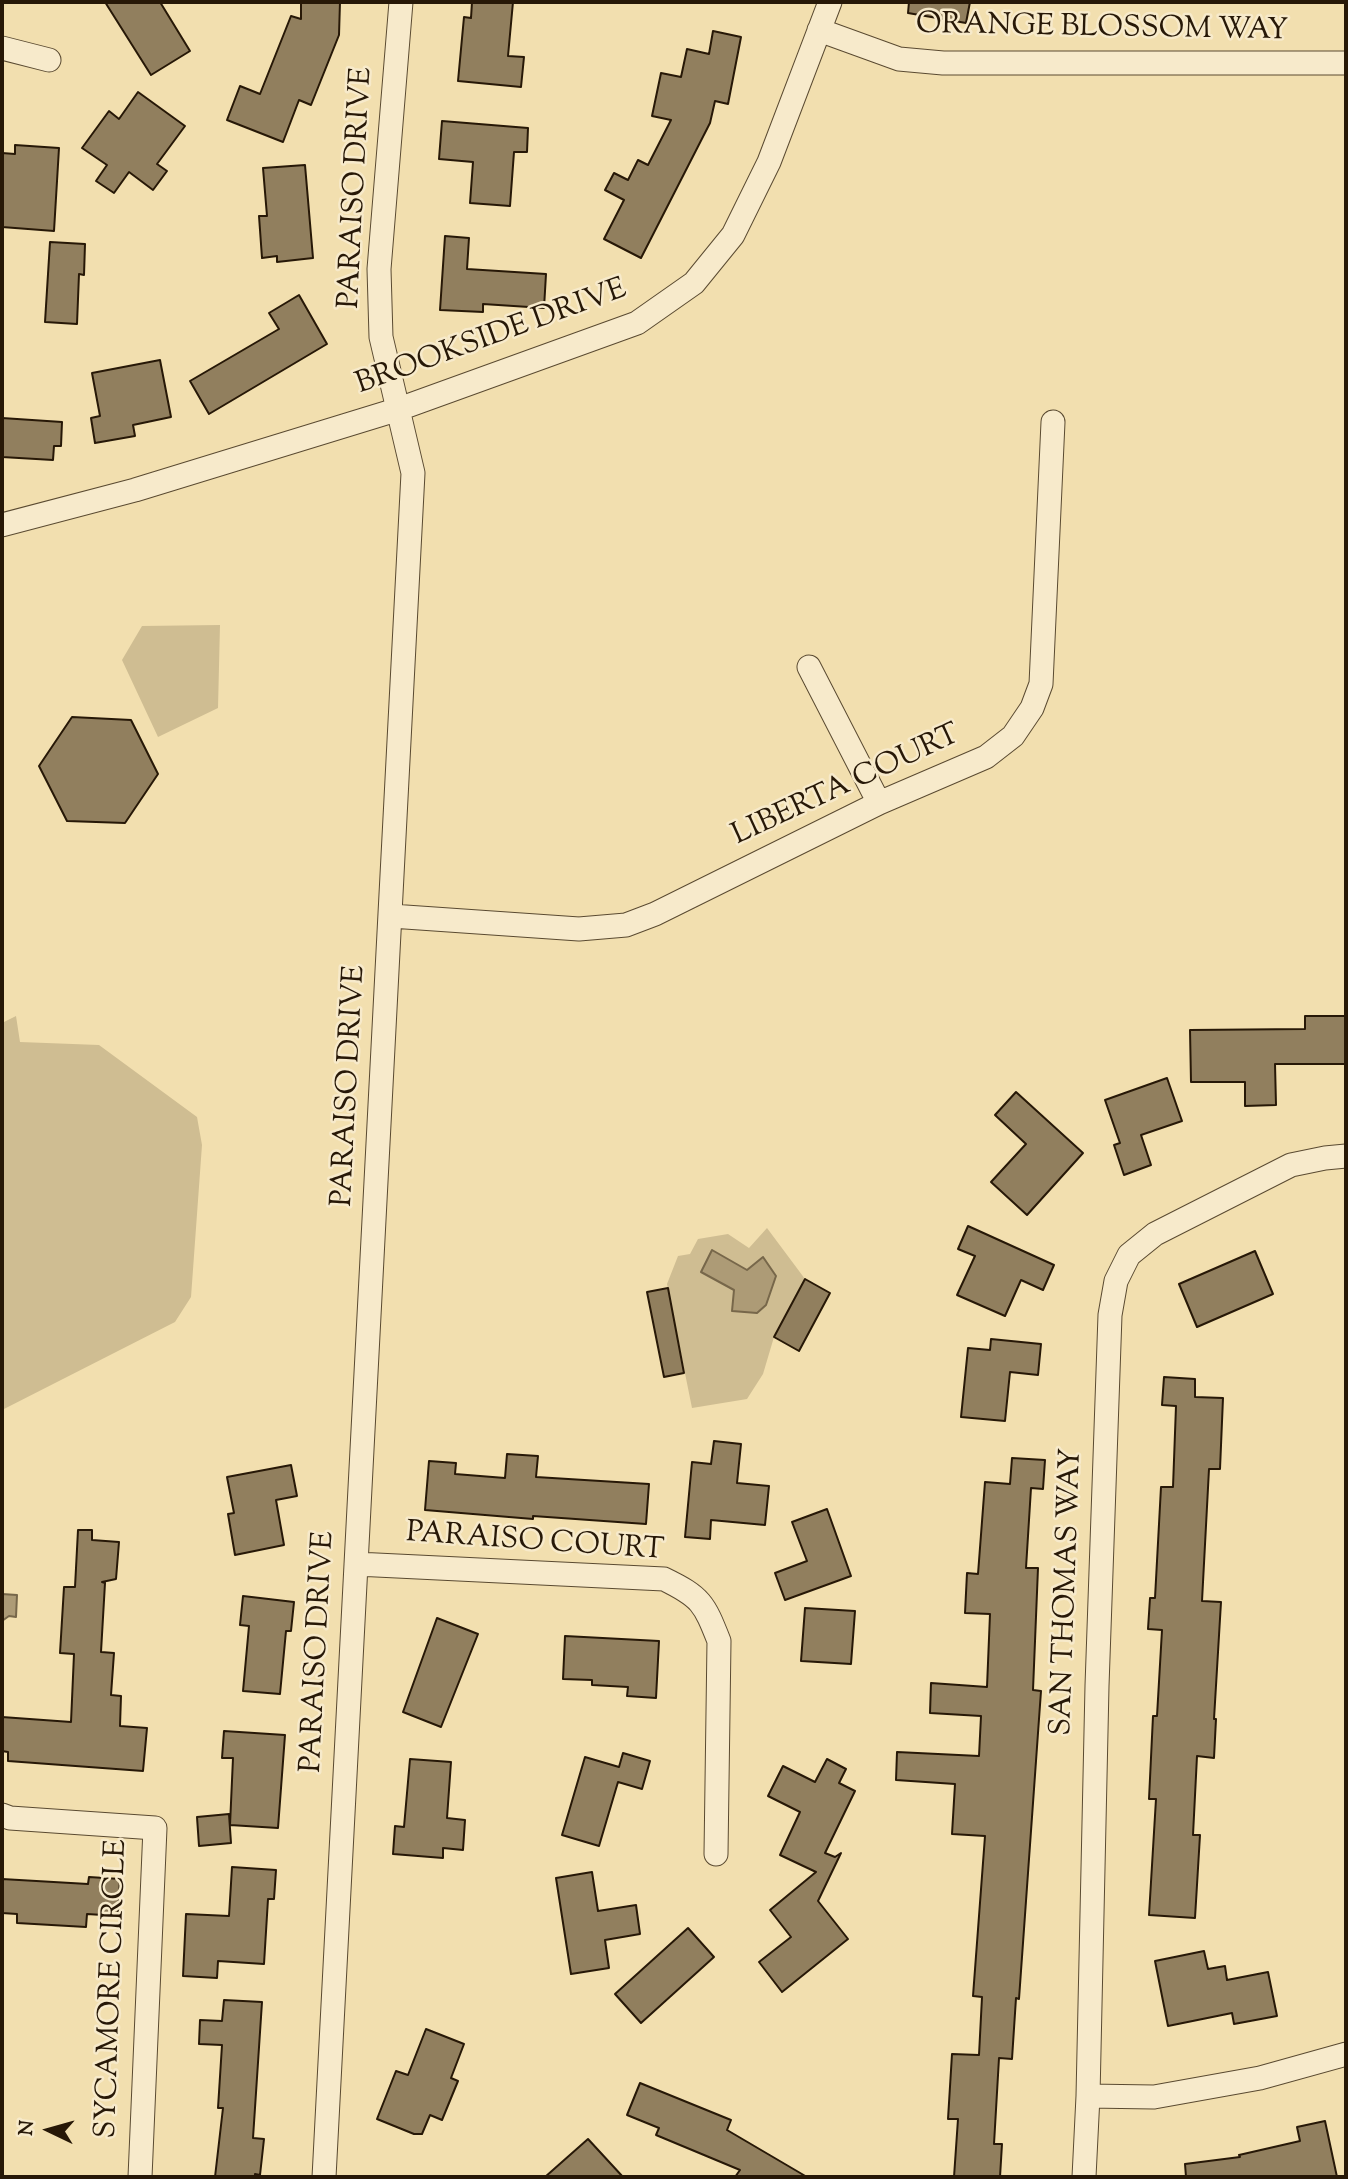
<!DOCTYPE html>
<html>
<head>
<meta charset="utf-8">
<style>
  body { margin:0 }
  #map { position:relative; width:1348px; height:2179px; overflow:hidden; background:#f2dfaf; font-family:"Sorts Mill Goudy",serif }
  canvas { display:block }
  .frame { position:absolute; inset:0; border:4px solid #271807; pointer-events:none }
  .north { position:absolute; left:14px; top:2095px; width:70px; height:70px; -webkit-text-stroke:5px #f7eacb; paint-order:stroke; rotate:275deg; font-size:19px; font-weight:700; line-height:28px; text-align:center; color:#271807 }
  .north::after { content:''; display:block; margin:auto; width:24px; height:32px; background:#271807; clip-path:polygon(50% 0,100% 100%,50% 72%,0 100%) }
</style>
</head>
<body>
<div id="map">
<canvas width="1348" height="2179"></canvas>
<div class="frame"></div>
<div class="north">N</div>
</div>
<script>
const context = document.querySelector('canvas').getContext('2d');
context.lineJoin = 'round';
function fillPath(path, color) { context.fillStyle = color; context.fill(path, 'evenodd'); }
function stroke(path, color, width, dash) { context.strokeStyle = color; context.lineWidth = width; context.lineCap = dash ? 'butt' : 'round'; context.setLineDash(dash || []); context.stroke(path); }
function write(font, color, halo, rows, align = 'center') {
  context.font = font + ' "Sorts Mill Goudy",serif'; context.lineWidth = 5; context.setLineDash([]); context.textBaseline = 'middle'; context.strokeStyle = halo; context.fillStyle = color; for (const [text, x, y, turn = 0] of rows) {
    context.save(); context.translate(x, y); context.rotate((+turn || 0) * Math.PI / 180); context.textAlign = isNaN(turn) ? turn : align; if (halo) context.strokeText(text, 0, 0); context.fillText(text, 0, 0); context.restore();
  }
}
const green = new Path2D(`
  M 220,625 L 218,708 L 158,737 L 122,660 L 142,626 Z
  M 16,1016 L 20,1042 L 99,1045 L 197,1117 L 202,1145 L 191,1297 L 175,1322 L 2,1410 L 2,1023 Z
  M 767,1228 L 805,1279 L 774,1337 L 763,1374 L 747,1399 L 692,1408 L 667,1284 L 678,1256 L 690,1254 L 698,1239 L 728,1234 L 749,1248 Z`);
const water = new Path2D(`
  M 712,1250 L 747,1270 L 763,1257 L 776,1276 L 766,1305 L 757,1313 L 732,1311 L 734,1290 L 701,1272 Z
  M 2,1594 L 17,1595 L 16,1617 L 9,1616 L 2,1621 Z`);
const building = new Path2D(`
  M 105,2 L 160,2 L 190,51 L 151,75 Z
  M 301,2 L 340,2 L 339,35 L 311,105 L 299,100 L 283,142 L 227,120 L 240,86 L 260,94 L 291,16 L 301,19 Z
  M 472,2 L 513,2 L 508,56 L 524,57 L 521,87 L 458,81 L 464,17 L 471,18 Z
  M 909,2 L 970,2 L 966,23 L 908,13 Z
  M 713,31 L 741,37 L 728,104 L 715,101 L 710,123 L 641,258 L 604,239 L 624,200 L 605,190 L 614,173 L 628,180 L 638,160 L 648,165 L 671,120 L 652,116 L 661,73 L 681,77 L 687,49 L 709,54 Z
  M 138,92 L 185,126 L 157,164 L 167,171 L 153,190 L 129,172 L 114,193 L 96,181 L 107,165 L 82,148 L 109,111 L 119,119 Z
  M 442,121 L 528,128 L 527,152 L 514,152 L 510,206 L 470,203 L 473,162 L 439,159 Z
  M 15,145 L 59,148 L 54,231 L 2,227 L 2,153 L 15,154 Z
  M 305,165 L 313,258 L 277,262 L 277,256 L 262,258 L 259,216 L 267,216 L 263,168 Z
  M 445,236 L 469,238 L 467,269 L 546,274 L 544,308 L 483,304 L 483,312 L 440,310 Z
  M 50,242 L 85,244 L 84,275 L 79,274 L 77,324 L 45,322 Z
  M 299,295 L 327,344 L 209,414 L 190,381 L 279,329 L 269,313 Z
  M 160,360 L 171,417 L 133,425 L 135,436 L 95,443 L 91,418 L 100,416 L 92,373 Z
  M 2,418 L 62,422 L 61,446 L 54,446 L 53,460 L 2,457 Z
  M 72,717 L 131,720 L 158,774 L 125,823 L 67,821 L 39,766 Z
  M 1305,1016 L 1346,1016 L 1346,1064 L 1275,1064 L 1276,1105 L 1245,1106 L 1245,1082 L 1191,1082 L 1190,1030 L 1305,1029 Z
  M 1167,1078 L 1182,1121 L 1141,1135 L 1151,1165 L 1124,1175 L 1114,1145 L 1120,1143 L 1105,1100 Z
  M 1016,1092 L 1083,1153 L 1027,1215 L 991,1182 L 1026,1144 L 995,1115 Z
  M 968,1226 L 1054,1265 L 1043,1290 L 1021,1280 L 1005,1316 L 957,1295 L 975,1256 L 958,1249 Z
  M 1255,1251 L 1273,1294 L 1197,1327 L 1179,1284 Z
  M 805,1279 L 830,1293 L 799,1351 L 774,1337 Z
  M 668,1288 L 684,1373 L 664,1377 L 647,1292 Z
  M 991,1339 L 1041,1344 L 1038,1375 L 1010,1372 L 1005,1421 L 961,1417 L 968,1348 L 990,1350 Z
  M 1164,1377 L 1195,1379 L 1195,1397 L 1223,1398 L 1220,1469 L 1209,1469 L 1202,1601 L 1221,1602 L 1214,1719 L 1216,1719 L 1214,1758 L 1197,1756 L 1193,1835 L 1200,1835 L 1195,1918 L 1149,1915 L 1156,1799 L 1149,1799 L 1153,1716 L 1157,1716 L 1162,1630 L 1148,1629 L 1150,1598 L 1155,1598 L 1161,1487 L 1173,1487 L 1176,1406 L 1162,1405 Z
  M 714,1441 L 741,1444 L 737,1483 L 769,1486 L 765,1525 L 711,1520 L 710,1539 L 685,1537 L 692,1462 L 711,1464 Z
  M 507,1454 L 538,1456 L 536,1477 L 649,1484 L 646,1524 L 533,1516 L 533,1519 L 425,1510 L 429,1461 L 456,1463 L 455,1474 L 505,1478 Z
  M 1012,1458 L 1045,1460 L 1043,1489 L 1031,1488 L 1026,1568 L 1038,1568 L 1033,1690 L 1041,1691 L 1019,1999 L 1016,1998 L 1012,2059 L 999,2058 L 994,2144 L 1002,2144 L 1000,2177 L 954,2177 L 958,2119 L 948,2119 L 952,2054 L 979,2055 L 982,1997 L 973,1996 L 985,1836 L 952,1834 L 955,1784 L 896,1780 L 897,1752 L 979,1756 L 981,1716 L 930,1713 L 931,1683 L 987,1687 L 990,1614 L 965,1613 L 967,1573 L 978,1574 L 985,1482 L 1010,1484 Z
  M 291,1465 L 297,1496 L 276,1500 L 284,1545 L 235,1555 L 228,1514 L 234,1513 L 227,1477 Z
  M 827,1509 L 851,1576 L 785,1600 L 775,1573 L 807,1561 L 792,1522 Z
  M 78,1530 L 92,1530 L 92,1540 L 119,1542 L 116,1579 L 102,1582 L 105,1583 L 101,1652 L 114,1653 L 111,1695 L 121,1696 L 120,1726 L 147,1728 L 143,1771 L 8,1761 L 8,1752 L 2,1751 L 2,1717 L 71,1722 L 74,1654 L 60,1653 L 64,1587 L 75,1587 Z
  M 243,1596 L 294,1602 L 291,1631 L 286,1631 L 280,1694 L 243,1691 L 249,1626 L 240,1625 Z
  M 805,1608 L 855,1611 L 851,1664 L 801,1661 Z
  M 437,1618 L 478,1634 L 441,1727 L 403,1712 Z
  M 565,1636 L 659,1641 L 656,1698 L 627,1696 L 628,1687 L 592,1685 L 592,1680 L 563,1679 Z
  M 224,1731 L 285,1735 L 278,1828 L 230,1825 L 233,1758 L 222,1758 Z
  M 623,1753 L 650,1761 L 642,1789 L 618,1782 L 599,1846 L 562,1835 L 585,1757 L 619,1767 Z
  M 410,1759 L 451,1762 L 447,1818 L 465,1820 L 463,1850 L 443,1848 L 443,1858 L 393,1854 L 395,1826 L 404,1827 Z
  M 827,1759 L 846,1769 L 839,1783 L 855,1791 L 825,1853 L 835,1857 L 841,1853 L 818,1901 L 848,1939 L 782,1992 L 759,1962 L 791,1937 L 770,1910 L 816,1872 L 780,1855 L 800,1812 L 768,1796 L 783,1766 L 815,1782 Z
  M 229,1814 L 231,1843 L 199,1846 L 197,1817 Z
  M 232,1867 L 276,1870 L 274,1899 L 268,1899 L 264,1964 L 218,1961 L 217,1978 L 183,1976 L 186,1914 L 229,1916 Z
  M 592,1872 L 598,1911 L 636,1905 L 640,1934 L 605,1940 L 609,1968 L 571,1974 L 556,1878 Z
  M 89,1877 L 120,1879 L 118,1916 L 87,1914 L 86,1927 L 17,1923 L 17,1914 L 2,1913 L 2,1879 L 88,1884 Z
  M 688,1928 L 714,1957 L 641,2023 L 615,1994 Z
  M 1204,1951 L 1208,1969 L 1225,1966 L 1227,1980 L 1268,1972 L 1277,2016 L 1234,2024 L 1232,2013 L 1168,2026 L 1155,1961 Z
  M 224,2000 L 262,2002 L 253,2138 L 264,2139 L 260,2175 L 255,2174 L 255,2177 L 215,2177 L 223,2108 L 218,2108 L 222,2045 L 199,2044 L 200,2020 L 222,2021 Z
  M 426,2029 L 464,2044 L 451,2078 L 458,2081 L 442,2120 L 430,2115 L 422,2134 L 414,2134 L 377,2119 L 396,2071 L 408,2075 Z
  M 640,2083 L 731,2120 L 727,2130 L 807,2177 L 735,2177 L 740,2170 L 656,2135 L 659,2128 L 627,2115 Z
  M 1325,2121 L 1337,2177 L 1186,2177 L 1185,2164 L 1240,2157 L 1239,2155 L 1300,2141 L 1297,2127 Z
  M 588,2139 L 623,2177 L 545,2177 Z`);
const minor = new Path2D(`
  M 819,30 L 899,59 L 943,63 L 1346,63
  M 2,48 L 49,60
  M 2,525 L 135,490 L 399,409 L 637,323 L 694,283 L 733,235 L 769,162 L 830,2
  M 809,667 L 879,803
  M 391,916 L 579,929 L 626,925 L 655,914 L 879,803 L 986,757 L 1013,736 L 1032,708 L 1041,684 L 1053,422
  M 356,1564 L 664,1579 C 701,1597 704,1603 719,1641 L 716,1854
  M 2,1815 L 10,1818 L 155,1828 L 140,2177
  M 1088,2096 L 1154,2097 L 1260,2078 L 1346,2054
  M 324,2177 L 413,473 L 381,337 L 379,269 L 401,2
  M 1084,2177 L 1088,2096 L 1097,1686 L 1110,1315 L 1116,1281 L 1129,1255 L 1155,1234 L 1291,1165 L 1325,1158 L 1346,1156`);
const streetNames = [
  ["ORANGE BLOSSOM WAY",1102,30,1],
  ["PARAISO DRIVE",358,188,-87],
  ["BROOKSIDE DRIVE",492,339,-20],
  ["LIBERTA COURT",847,787,-25],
  ["PARAISO DRIVE",351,1086,-87],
  ["PARAISO COURT",535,1544,4],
  ["SAN THOMAS WAY",1069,1592,-88],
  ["PARAISO DRIVE",320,1652,-87],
  ["SYCAMORE CIRCLE",114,1989,-88]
];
fillPath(green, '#cfbd92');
fillPath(water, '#ad9b76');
stroke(water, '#77674a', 2);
fillPath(building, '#917f5e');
stroke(building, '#271807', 2);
stroke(minor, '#5a4a31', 25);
stroke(minor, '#f7eacb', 23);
write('30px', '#271807', '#f7eacb', streetNames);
</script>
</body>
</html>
